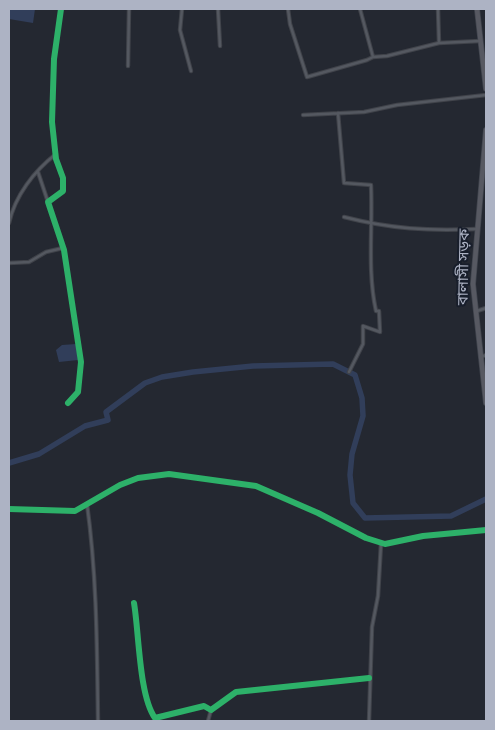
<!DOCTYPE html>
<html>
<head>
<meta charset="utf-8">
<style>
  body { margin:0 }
  #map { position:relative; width:495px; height:730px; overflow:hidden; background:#242831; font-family:Manrope,sans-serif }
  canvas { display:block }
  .frame { position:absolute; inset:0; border:10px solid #adb3c4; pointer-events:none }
</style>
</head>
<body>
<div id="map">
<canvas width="495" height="730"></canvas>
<div class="frame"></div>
</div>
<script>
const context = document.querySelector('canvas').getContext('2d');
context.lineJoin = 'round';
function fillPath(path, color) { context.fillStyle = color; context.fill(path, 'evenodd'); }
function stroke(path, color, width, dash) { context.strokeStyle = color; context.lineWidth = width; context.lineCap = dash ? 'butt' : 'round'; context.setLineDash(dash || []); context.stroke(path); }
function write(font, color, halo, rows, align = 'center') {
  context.font = font + ' Manrope,"Noto Sans Bengali",sans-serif'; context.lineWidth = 4; context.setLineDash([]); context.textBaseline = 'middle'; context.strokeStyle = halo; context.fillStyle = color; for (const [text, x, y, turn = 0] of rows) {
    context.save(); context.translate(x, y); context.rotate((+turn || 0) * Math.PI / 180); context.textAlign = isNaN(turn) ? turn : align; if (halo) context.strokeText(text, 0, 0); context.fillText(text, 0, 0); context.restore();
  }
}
const water = new Path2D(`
  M 9,9 L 35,9 L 33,23 L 9,19 Z
  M 76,344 L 78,360 L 59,362 L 56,350 L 62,345 Z`);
const river = new Path2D(`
  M 9,463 L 39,454 L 85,426 L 108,420 L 106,412 L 145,383 L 162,377 L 193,372 L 253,366 L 333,364 L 355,375 L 362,398 L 363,416 L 352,454 L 350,475 L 353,503 L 365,518 L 451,516 L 486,499`);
const minor = new Path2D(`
  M 61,9 L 54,59 L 52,122 L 56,159 L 63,178 L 63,191 L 48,202 L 64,250 L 81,362 L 78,392 L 68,403
  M 182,9 L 180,30 L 191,71
  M 218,9 L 220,46
  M 288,9 L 290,24 L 307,77 L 367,60 L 373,57 L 387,56 L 439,43 L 480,41
  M 360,9 L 373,57
  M 438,9 L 439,43
  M 128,66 L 129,9
  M 338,113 L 344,183 L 371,185 C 373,227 367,270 376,311 L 379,311 L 380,332 L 363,326 L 363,344 L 349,372
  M 303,115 L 364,112 L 397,105 L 486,95
  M 38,172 L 48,202
  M 344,217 C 391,229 428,231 476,229
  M 9,223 C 15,196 34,171 56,154
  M 9,263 L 29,262 L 46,252 L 63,248
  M 477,311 L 486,308
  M 481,357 L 486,355
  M 87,504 C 97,576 97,649 98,721
  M 9,509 L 75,511 L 120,485 L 138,478 L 169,474 L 256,486 L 318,513 L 366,538 L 385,544 L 423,536 L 486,530
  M 134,603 C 139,632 139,696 155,718 L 204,706 L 211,710 L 236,692 L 369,678
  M 208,721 L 211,710
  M 369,721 L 372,627 L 378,596 L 381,544`);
const primary = new Path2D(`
  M 477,9 L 486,89
  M 486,130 L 473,284 L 486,403`);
const cycleway = new Path2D(`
  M 61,9 L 54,59 L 52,122 L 56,159 L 63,178 L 63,191 L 48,202 L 64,250 L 81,362 L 78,392 L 68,403
  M 9,509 L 75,511 L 120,485 L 138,478 L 169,474 L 256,486 L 318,513 L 366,538 L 385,544 L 423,536 L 486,530
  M 134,603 C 139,632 139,696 155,718 L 204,706 L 211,710 L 236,692 L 369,678`);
const streetNames = [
  ["বালাসী সড়ক",464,267,-89]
];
fillPath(water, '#313e5a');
stroke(river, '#313e5a', 5.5);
stroke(minor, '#40434a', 4.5);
stroke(primary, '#41454e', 6);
stroke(minor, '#545860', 2.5);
stroke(primary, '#575962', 4.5);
stroke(cycleway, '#2db169', 6);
write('15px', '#adb3c4', '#181e2b', streetNames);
</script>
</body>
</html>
